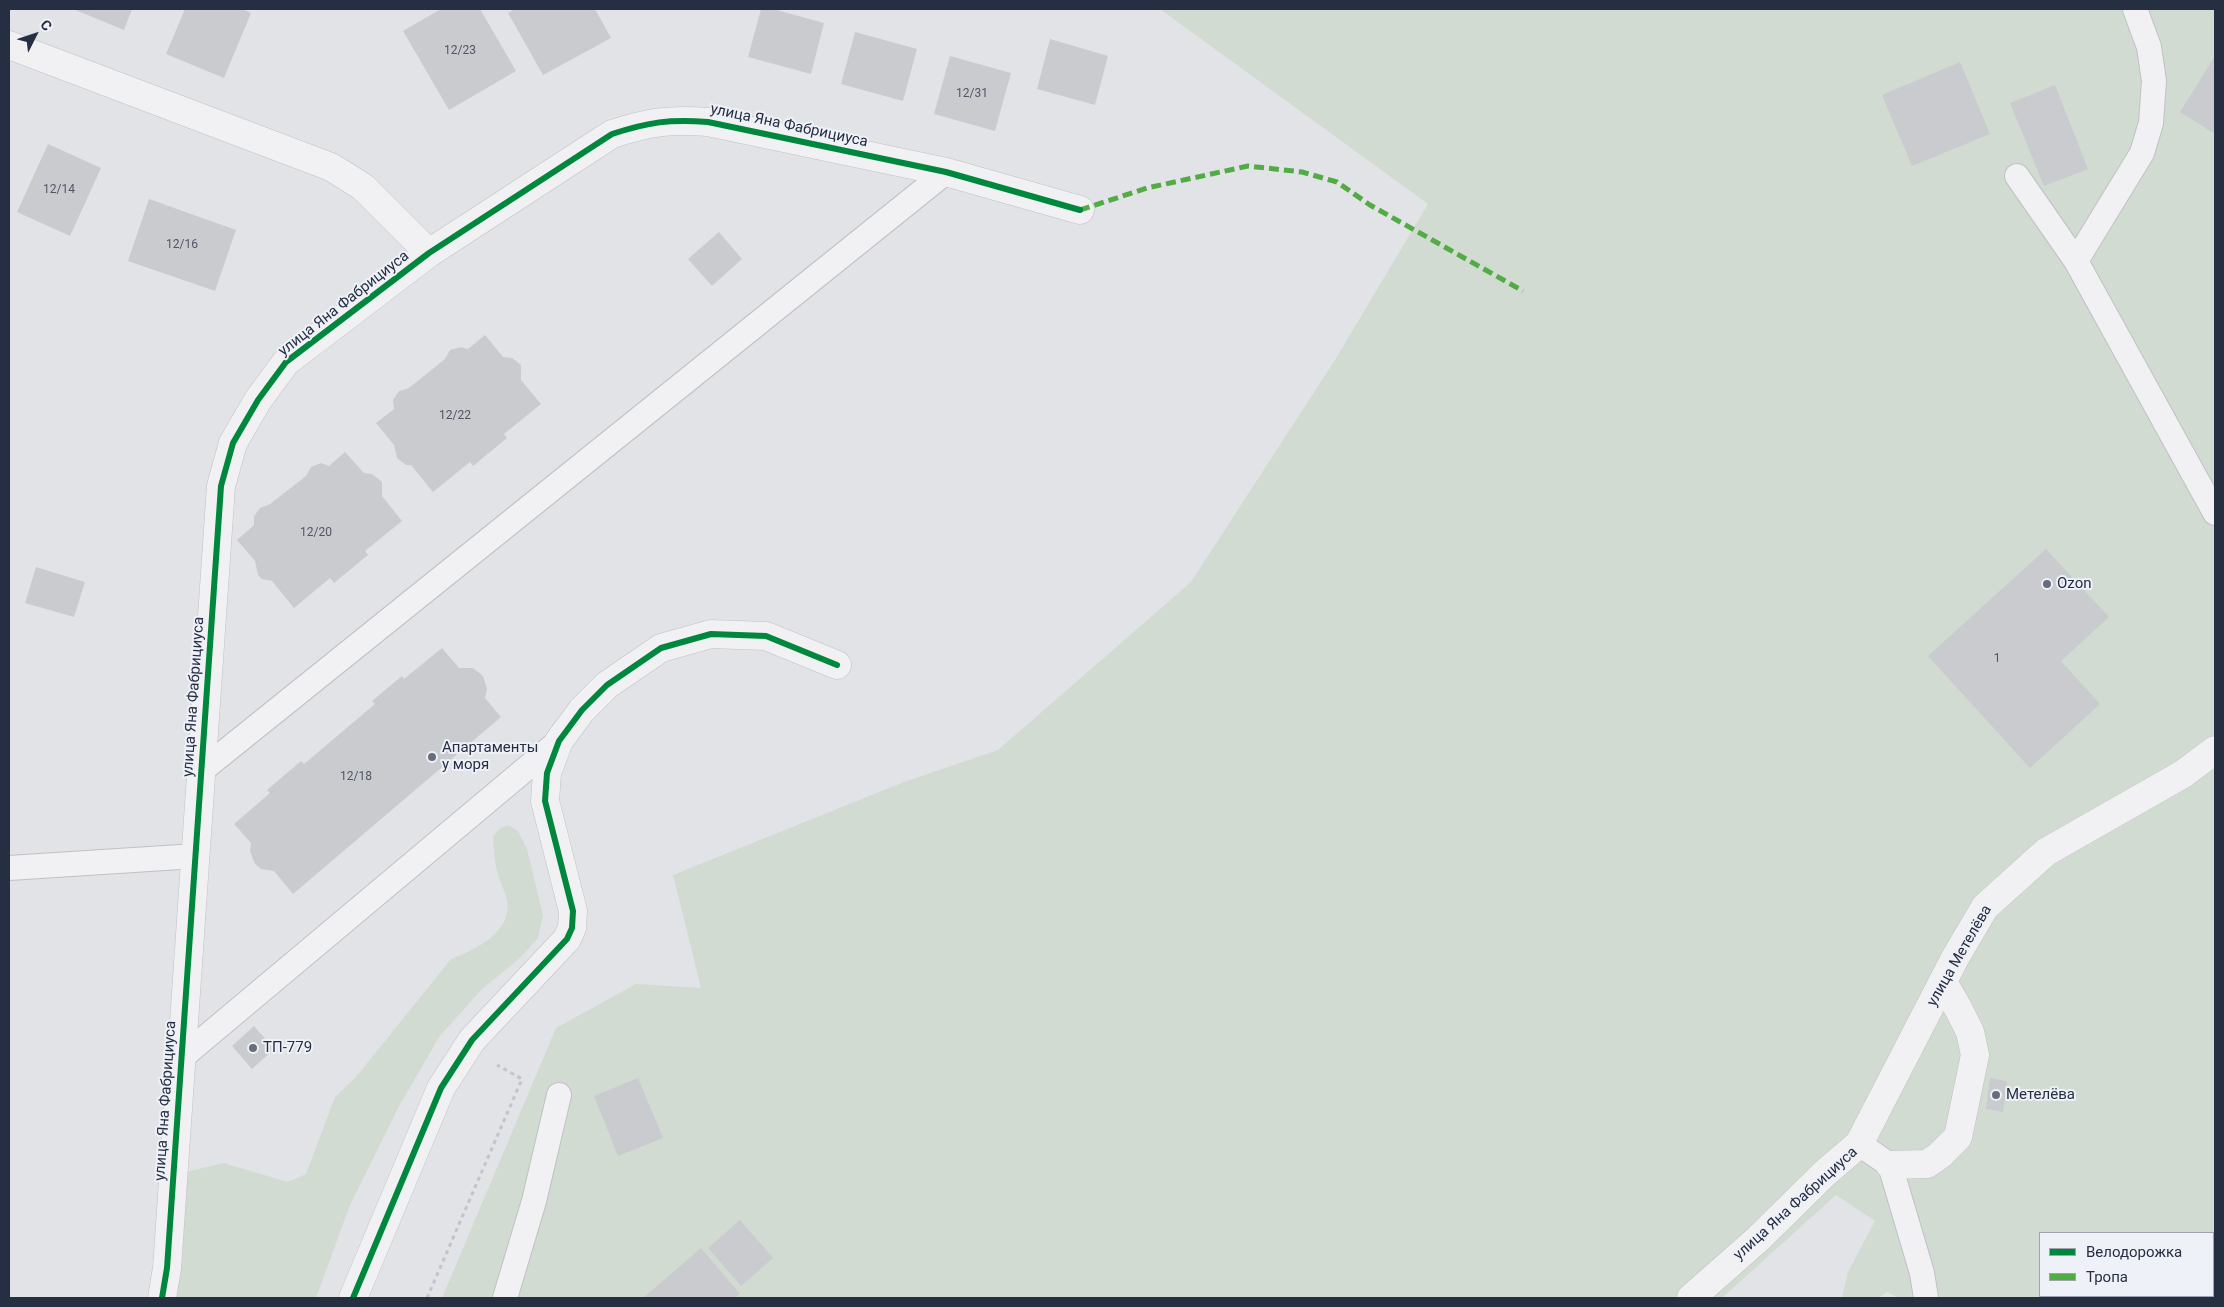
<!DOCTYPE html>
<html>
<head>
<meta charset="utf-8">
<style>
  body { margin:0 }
  #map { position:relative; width:2224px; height:1307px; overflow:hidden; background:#e2e3e7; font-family:Roboto,sans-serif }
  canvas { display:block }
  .frame { position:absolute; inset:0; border:10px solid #262e42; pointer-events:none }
  .legend { position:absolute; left:2039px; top:1232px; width:175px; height:65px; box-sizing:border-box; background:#eef1f7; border:1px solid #9ea3af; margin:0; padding:6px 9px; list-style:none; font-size:15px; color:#262e42 }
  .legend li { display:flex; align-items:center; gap:10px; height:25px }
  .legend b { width:25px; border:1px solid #9ea3af }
  .north { position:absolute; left:10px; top:10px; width:50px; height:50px; -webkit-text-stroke:4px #eef1f7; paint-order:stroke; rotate:49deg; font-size:14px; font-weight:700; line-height:20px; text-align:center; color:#262e42 }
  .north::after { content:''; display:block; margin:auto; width:18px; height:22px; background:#262e42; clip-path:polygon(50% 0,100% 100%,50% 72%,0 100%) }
</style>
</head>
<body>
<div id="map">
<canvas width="2224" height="1307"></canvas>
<div class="frame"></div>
<ul class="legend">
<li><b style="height:6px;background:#00873e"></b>Велодорожка</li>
<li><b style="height:6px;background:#53ab46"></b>Тропа</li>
</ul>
<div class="north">С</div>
</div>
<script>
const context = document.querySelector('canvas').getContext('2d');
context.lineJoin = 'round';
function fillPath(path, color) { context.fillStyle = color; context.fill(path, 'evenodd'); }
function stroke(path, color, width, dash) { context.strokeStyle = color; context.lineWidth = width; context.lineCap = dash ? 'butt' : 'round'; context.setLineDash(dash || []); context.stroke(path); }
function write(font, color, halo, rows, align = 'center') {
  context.font = font + ' Roboto,sans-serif'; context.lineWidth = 4; context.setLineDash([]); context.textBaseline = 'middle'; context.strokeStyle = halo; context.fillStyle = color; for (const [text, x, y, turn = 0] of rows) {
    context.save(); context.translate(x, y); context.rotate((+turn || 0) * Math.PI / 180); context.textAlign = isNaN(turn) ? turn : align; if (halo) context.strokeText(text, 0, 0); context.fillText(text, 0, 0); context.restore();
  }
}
const green = new Path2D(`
  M 1160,9 L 2215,9 L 2215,1298 L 1899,1298 L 1887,1292 L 1878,1298 L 1842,1298 L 1848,1272 L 1875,1221 L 1836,1195 L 1722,1298 L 442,1298 L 556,1028 L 636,984 L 701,988 L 673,875 L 904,782 L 998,750 L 1191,582 L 1335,360 L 1428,204 ZM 2040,1233 L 2213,1233 L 2213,1296 L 2040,1296 Z
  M 508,825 L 518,831 L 527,849 L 543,915 L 538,938 L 520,958 L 482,989 L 439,1037 L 398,1108 L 350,1205 L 316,1298 L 168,1298 L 179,1174 L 223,1163 L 288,1182 L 306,1174 L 335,1097 L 356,1077 L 451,959 C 475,950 513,932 507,900 C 505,891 500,883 498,874 C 494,862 494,848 493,836 L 500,828 Z`);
const building = new Path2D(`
  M 73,9 L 132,9 L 124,30 Z
  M 185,9 L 242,9 L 251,13 L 224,78 L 166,54 Z
  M 441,9 L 480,9 L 516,71 L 449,110 L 403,31 Z
  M 515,9 L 595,9 L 611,38 L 543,75 L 508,13 Z
  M 761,9 L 773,9 L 824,23 L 811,74 L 748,57 Z
  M 855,32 L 917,49 L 903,101 L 841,84 Z
  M 1050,39 L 1108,56 L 1095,105 L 1037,89 Z
  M 950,56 L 1011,73 L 995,131 L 934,114 Z
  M 2215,56 L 2215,134 L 2180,112 Z
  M 1960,62 L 1990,134 L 1912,166 L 1882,95 Z
  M 2055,85 L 2088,169 L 2044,186 L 2010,103 Z
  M 48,144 L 101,168 L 70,236 L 17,212 Z
  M 149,199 L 236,230 L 215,291 L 128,261 Z
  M 719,232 L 742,259 L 712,286 L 688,259 Z
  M 485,335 L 503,357 L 512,358 L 521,365 L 521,380 L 541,404 L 504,434 L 507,438 L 473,466 L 470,462 L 433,492 L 411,465 L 406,465 L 397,458 L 394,445 L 376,423 L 394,409 L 393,400 L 399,391 L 409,388 L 445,359 L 450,350 L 461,347 L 468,349 Z
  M 345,452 L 364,473 L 372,474 L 382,482 L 382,496 L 402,521 L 365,551 L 368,555 L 334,583 L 330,578 L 294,608 L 272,581 L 262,579 L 258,575 L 255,561 L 237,540 L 254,525 L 254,516 L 260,508 L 270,504 L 306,476 L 311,467 L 321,463 L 329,466 Z
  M 2046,549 L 2109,617 L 2061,661 L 2100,704 L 2030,768 L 1928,656 Z
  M 36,567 L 85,582 L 74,617 L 25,603 Z
  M 442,648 L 459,668 L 473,668 L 483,676 L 487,689 L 485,698 L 501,717 L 293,894 L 274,871 L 261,869 L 255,864 L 250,851 L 251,843 L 234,824 L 270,793 L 267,790 L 301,761 L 304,764 L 375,704 L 372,701 L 402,676 L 404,679 Z
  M 254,1026 L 274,1049 L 252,1069 L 232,1046 Z
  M 638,1078 L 663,1138 L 618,1156 L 594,1096 Z
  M 1990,1078 L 2007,1081 L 2003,1112 L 1986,1109 Z
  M 740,1220 L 773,1258 L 741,1286 L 708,1248 Z
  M 701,1248 L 740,1294 L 735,1298 L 643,1298 Z`);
const path = new Path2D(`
  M 427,1298 L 522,1079 L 497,1065`);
const service = new Path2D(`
  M 2017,176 L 2076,261 L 2215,513
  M 2076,261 L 2142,153 L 2151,123 L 2154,81 L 2149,47 L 2135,9
  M 201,771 L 946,172
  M 9,868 L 196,856
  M 181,1058 L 559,741
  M 1859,1144 L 1890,1165 L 1922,1273 L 1926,1298
  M 505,1298 L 534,1201 L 559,1095`);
const minor = new Path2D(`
  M 9,45 L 331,167 L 363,187 L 429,253
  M 1890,1165 L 1927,1164 L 1940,1155 L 1958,1137 L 1975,1055 L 1970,1032 L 1959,1010 L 1943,982
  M 162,1298 L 167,1268 L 221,486 L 233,443 L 258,400 L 286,362 L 429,253 L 612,134 C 649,122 669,119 708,122 L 946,172 L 1080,210
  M 353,1298 L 441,1088 L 472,1040 L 567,939 L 572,928 L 573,911 L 545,801 L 547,773 L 559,741 L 582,710 L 607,685 L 661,648 L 711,634 L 766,636 L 837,665
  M 1691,1298 L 1758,1239 L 1825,1173 L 1859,1144 L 1955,958 L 1985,907 L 2046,852 L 2183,774 L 2215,750`);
const quiet = new Path2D(`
  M 1080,210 L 1147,188 L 1248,166 L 1302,172 L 1337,182 L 1370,205 L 1523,291`);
const cycleway = new Path2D(`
  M 162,1298 L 167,1268 L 221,486 L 233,443 L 258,400 L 286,362 L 429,253 L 612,134 C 649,122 669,119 708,122 L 946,172 L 1080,210
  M 353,1298 L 441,1088 L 472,1040 L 567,939 L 572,928 L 573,911 L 545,801 L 547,773 L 559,741 L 582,710 L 607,685 L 661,648 L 711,634 L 766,636 L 837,665`);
const markers = [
  [2047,584,5,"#686d7c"],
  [432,757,5,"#686d7c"],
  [253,1048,5,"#686d7c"],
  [1996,1095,5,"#686d7c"]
];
const numberNames = [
  ["12/23",460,51],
  ["12/31",972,94],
  ["12/14",59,190],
  ["12/16",182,245],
  ["12/22",455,416],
  ["12/20",316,533],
  ["1",1997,659],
  ["12/18",356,777]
];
const streetNames = [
  ["улица Яна Фабрициуса",789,126,12],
  ["улица Яна Фабрициуса",344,304,-38],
  ["улица Яна Фабрициуса",194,697,-86],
  ["улица Метелёва",1960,956,-60],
  ["улица Яна Фабрициуса",166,1101,-86],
  ["улица Яна Фабрициуса",1796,1204,-42]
];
const poiNames = [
  ["Ozon",2057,584],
  ["Апартаменты",442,748],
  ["у моря",442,765],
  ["ТП-779",263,1048],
  ["Метелёва",2006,1095]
];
fillPath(green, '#d1dbd1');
fillPath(building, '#cacbcf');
stroke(service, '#c0c1c5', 26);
stroke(minor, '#c0c1c5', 29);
stroke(path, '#c2c4ca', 3, [4, 4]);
stroke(service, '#f1f1f3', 24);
stroke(minor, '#f1f1f3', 28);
stroke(quiet, '#53ab46', 5, [10, 5]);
stroke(cycleway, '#00873e', 6);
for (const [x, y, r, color] of markers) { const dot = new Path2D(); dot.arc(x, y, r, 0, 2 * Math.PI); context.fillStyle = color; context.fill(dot); stroke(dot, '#eef1f7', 2); }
write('12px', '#505666', null, numberNames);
write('15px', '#262e42', '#eef1f7', streetNames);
write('15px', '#262e42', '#eef1f7', poiNames, 'left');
</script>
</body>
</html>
